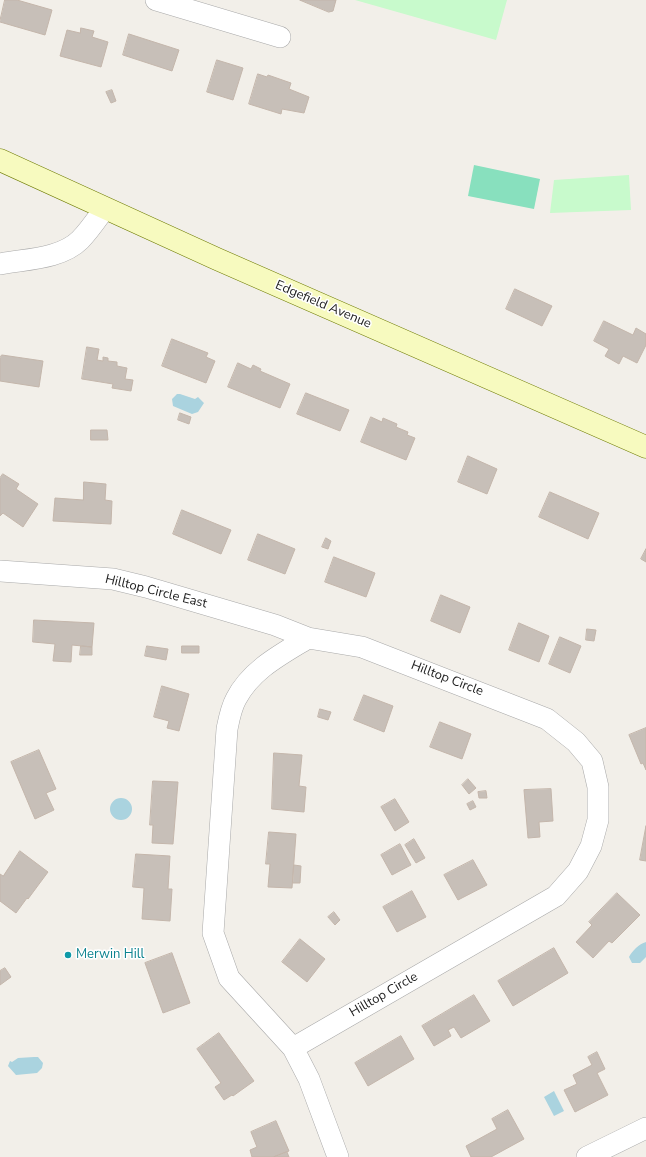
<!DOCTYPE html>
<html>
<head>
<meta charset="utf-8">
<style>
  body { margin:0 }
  canvas { display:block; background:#f2efe9 }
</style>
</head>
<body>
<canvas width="646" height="1157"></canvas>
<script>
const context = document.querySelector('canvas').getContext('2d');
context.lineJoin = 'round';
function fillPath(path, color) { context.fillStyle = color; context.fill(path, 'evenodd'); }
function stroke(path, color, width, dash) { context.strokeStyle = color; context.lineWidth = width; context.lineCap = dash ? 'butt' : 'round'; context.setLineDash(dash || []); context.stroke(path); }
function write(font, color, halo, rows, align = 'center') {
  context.font = font + ' "Nunito Sans",sans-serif'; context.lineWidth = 3; context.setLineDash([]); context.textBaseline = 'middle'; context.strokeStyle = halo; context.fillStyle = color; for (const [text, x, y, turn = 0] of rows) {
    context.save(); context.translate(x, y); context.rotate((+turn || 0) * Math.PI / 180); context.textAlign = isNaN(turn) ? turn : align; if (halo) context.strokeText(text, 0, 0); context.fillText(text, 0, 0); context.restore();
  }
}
const park = new Path2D(`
  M 355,0 L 507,0 L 496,40 Z
  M 629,175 L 631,210 L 550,213 L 554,180 Z`);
const pitch = new Path2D(`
  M 474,165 L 540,179 L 534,209 L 468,196 Z`);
const water = new Path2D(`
  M 177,394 L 180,394 L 195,399 L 198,397 L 204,403 L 198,412 L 192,414 L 173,406 L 172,399 Z
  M110 809a11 11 0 1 1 22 0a11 11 0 1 1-22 0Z
  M 646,942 L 646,957 L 640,963 L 632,963 L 629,957 C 632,951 639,944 646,942 Z
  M 34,1057 L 38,1057 L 43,1063 L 42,1068 L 37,1073 L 16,1075 L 8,1066 L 10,1061 L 12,1062 L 18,1058 Z
  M 554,1091 L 564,1111 L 554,1116 L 544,1097 Z`);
const building = new Path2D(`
  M 5,0 L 17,0 L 52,10 L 45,35 L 0,22 Z
  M 300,0 L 336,0 L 333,11 L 329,12 Z
  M 81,28 L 94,31 L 92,37 L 108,42 L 101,67 L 60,56 L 67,30 L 80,33 Z
  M 129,34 L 179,50 L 172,71 L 123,55 Z
  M 217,60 L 243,68 L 233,100 L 207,92 Z
  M 258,74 L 267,77 L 268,75 L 291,83 L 289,89 L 309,97 L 304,113 L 282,109 L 281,114 L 249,104 Z
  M 112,90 L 116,101 L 111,103 L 106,92 Z
  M 515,289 L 552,306 L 542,326 L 506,309 Z
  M 604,321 L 633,335 L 636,328 L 646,334 L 646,345 L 637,363 L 623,356 L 619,364 L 605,356 L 609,349 L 594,341 Z
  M 172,339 L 208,353 L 206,357 L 215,361 L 206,383 L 162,366 Z
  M 87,347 L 99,349 L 97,360 L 103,361 L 103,357 L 108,358 L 108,361 L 117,362 L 117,366 L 127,368 L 125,379 L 133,380 L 131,391 L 112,388 L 113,384 L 82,379 Z
  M 2,355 L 43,361 L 39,387 L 0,381 L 0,358 Z
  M 238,363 L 251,369 L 253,365 L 261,369 L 260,371 L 290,384 L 280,408 L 228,387 Z
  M 306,393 L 349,410 L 340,431 L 297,414 Z
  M 180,413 L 191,417 L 189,424 L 178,420 Z
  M 371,417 L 382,422 L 383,418 L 397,424 L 396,427 L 408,432 L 407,435 L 415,438 L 406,460 L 361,442 Z
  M 91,430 L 107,430 L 108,440 L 91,440 Z
  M 468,456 L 497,469 L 487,494 L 458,482 Z
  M 3,474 L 19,484 L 16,489 L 38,504 L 23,527 L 3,513 L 0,516 L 0,478 Z
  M 84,482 L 106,484 L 105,500 L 112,501 L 111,524 L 53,521 L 55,498 L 83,500 Z
  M 550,492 L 599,513 L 588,539 L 539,517 Z
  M 182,510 L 231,530 L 221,554 L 173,534 Z
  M 258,534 L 295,549 L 285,574 L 248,560 Z
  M 326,538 L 331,541 L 328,549 L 322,547 Z
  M 646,549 L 646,562 L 641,559 Z
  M 334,557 L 375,573 L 366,597 L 325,582 Z
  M 441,595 L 470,607 L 460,633 L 431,621 Z
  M 34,620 L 94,623 L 92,647 L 72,645 L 71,662 L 53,661 L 55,644 L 33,642 Z
  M 519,623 L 549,636 L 539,662 L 509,650 Z
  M 587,629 L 596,630 L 594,641 L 586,640 Z
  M 560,637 L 581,646 L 570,673 L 549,664 Z
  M 81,646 L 92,647 L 92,655 L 80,655 Z
  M 147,646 L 168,649 L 166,660 L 145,656 Z
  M 182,646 L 199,646 L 199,653 L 182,653 Z
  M 162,686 L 189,694 L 179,731 L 167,728 L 169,721 L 154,717 Z
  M 364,695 L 393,706 L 384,732 L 354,720 Z
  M 320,709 L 331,712 L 328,720 L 318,717 Z
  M 440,722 L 471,734 L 462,759 L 430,747 Z
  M 646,728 L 646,770 L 643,763 L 641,764 L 629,735 Z
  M 39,750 L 56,789 L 46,793 L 54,810 L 35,819 L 11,762 Z
  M 274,753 L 302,755 L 299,786 L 306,787 L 304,812 L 272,809 Z
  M 468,779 L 476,788 L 469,794 L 462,785 Z
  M 153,781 L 178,782 L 173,844 L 152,843 L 153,825 L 150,825 Z
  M 551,789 L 553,821 L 539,822 L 540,837 L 528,838 L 524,790 Z
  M 486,791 L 487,798 L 479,798 L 478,792 Z
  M 395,799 L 409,822 L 395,831 L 381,807 Z
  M 473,801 L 476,807 L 470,810 L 467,804 Z
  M 646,826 L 646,861 L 640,860 Z
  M 269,832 L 296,834 L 292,888 L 268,887 L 270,864 L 266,864 Z
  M 414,839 L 425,858 L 416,863 L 405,845 Z
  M 400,844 L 411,865 L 392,875 L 381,855 Z
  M 20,851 L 48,872 L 28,899 L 27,898 L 16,913 L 0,901 L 0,874 L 3,876 Z
  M 136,854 L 170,856 L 168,889 L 172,889 L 170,921 L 142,919 L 144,888 L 133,887 Z
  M 473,860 L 487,885 L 458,900 L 444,875 Z
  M 294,865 L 301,866 L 300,883 L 293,883 Z
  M 412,891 L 426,917 L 397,932 L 383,907 Z
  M 617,893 L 640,915 L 612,943 L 609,941 L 593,958 L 576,942 L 592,925 L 589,922 Z
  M 334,912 L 340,920 L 335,925 L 328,917 Z
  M 300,939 L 325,959 L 307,982 L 282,962 Z
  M 554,948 L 568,973 L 513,1006 L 498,981 Z
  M 172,953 L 190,1003 L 163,1013 L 145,963 Z
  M 5,968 L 11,977 L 0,985 L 0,971 Z
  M 474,995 L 490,1021 L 461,1038 L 454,1027 L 448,1030 L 451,1036 L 434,1046 L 422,1026 Z
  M 219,1033 L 254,1081 L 233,1096 L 232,1095 L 224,1100 L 215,1087 L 221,1083 L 197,1049 Z
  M 401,1036 L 414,1059 L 368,1086 L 355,1063 Z
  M 597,1052 L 605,1069 L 597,1073 L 608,1095 L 575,1112 L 564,1090 L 577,1084 L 573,1075 L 592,1065 L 588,1057 Z
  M 508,1110 L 524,1139 L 491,1157 L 471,1157 L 466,1146 L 497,1129 L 492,1119 Z
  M 276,1121 L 289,1151 L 273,1157 L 252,1157 L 250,1150 L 257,1147 L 251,1132 Z
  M 287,1152 L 289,1157 L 274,1157 Z`);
const street = new Path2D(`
  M 156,0 L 280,37
  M 0,264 C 25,259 61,259 80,240 C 89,231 97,219 105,208
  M 0,571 L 113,579 L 146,587 L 275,625 L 308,638 L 362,647 L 547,719 L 576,742 L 592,761 L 598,787 L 598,820 L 591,846 L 578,871 L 556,896 L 293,1048
  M 308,638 C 280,655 251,670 236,699 C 231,708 229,719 227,729 L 213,933 L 229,978 L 293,1048 L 309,1079 L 338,1157
  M 587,1157 L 646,1128`);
const secondary = new Path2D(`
  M 0,160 L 217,259 L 646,447`);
const markers = [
  [68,955,4,"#0f9aa8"]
];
const streetNames = [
  ["Edgefield Avenue",323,305,23],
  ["Hilltop Circle East",156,592,14],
  ["Hilltop Circle",447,679,21],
  ["Hilltop Circle",384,995,-30]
];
const cultureNames = [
  ["Merwin Hill",76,955]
];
fillPath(park, '#c8facc');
fillPath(pitch, '#88e0be');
fillPath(water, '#aad3df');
fillPath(building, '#c7bfb8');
stroke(building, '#c4b6ab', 1);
stroke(street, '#a9a9a9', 22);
stroke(secondary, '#707d05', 23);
stroke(street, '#fff', 21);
stroke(secondary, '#f7fabf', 22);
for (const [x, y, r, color] of markers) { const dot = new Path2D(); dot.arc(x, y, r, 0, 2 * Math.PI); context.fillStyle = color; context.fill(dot); stroke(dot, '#fff', 1.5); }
write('13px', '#222', '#fff', streetNames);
write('13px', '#0d838f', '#fff', cultureNames, 'left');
</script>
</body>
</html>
